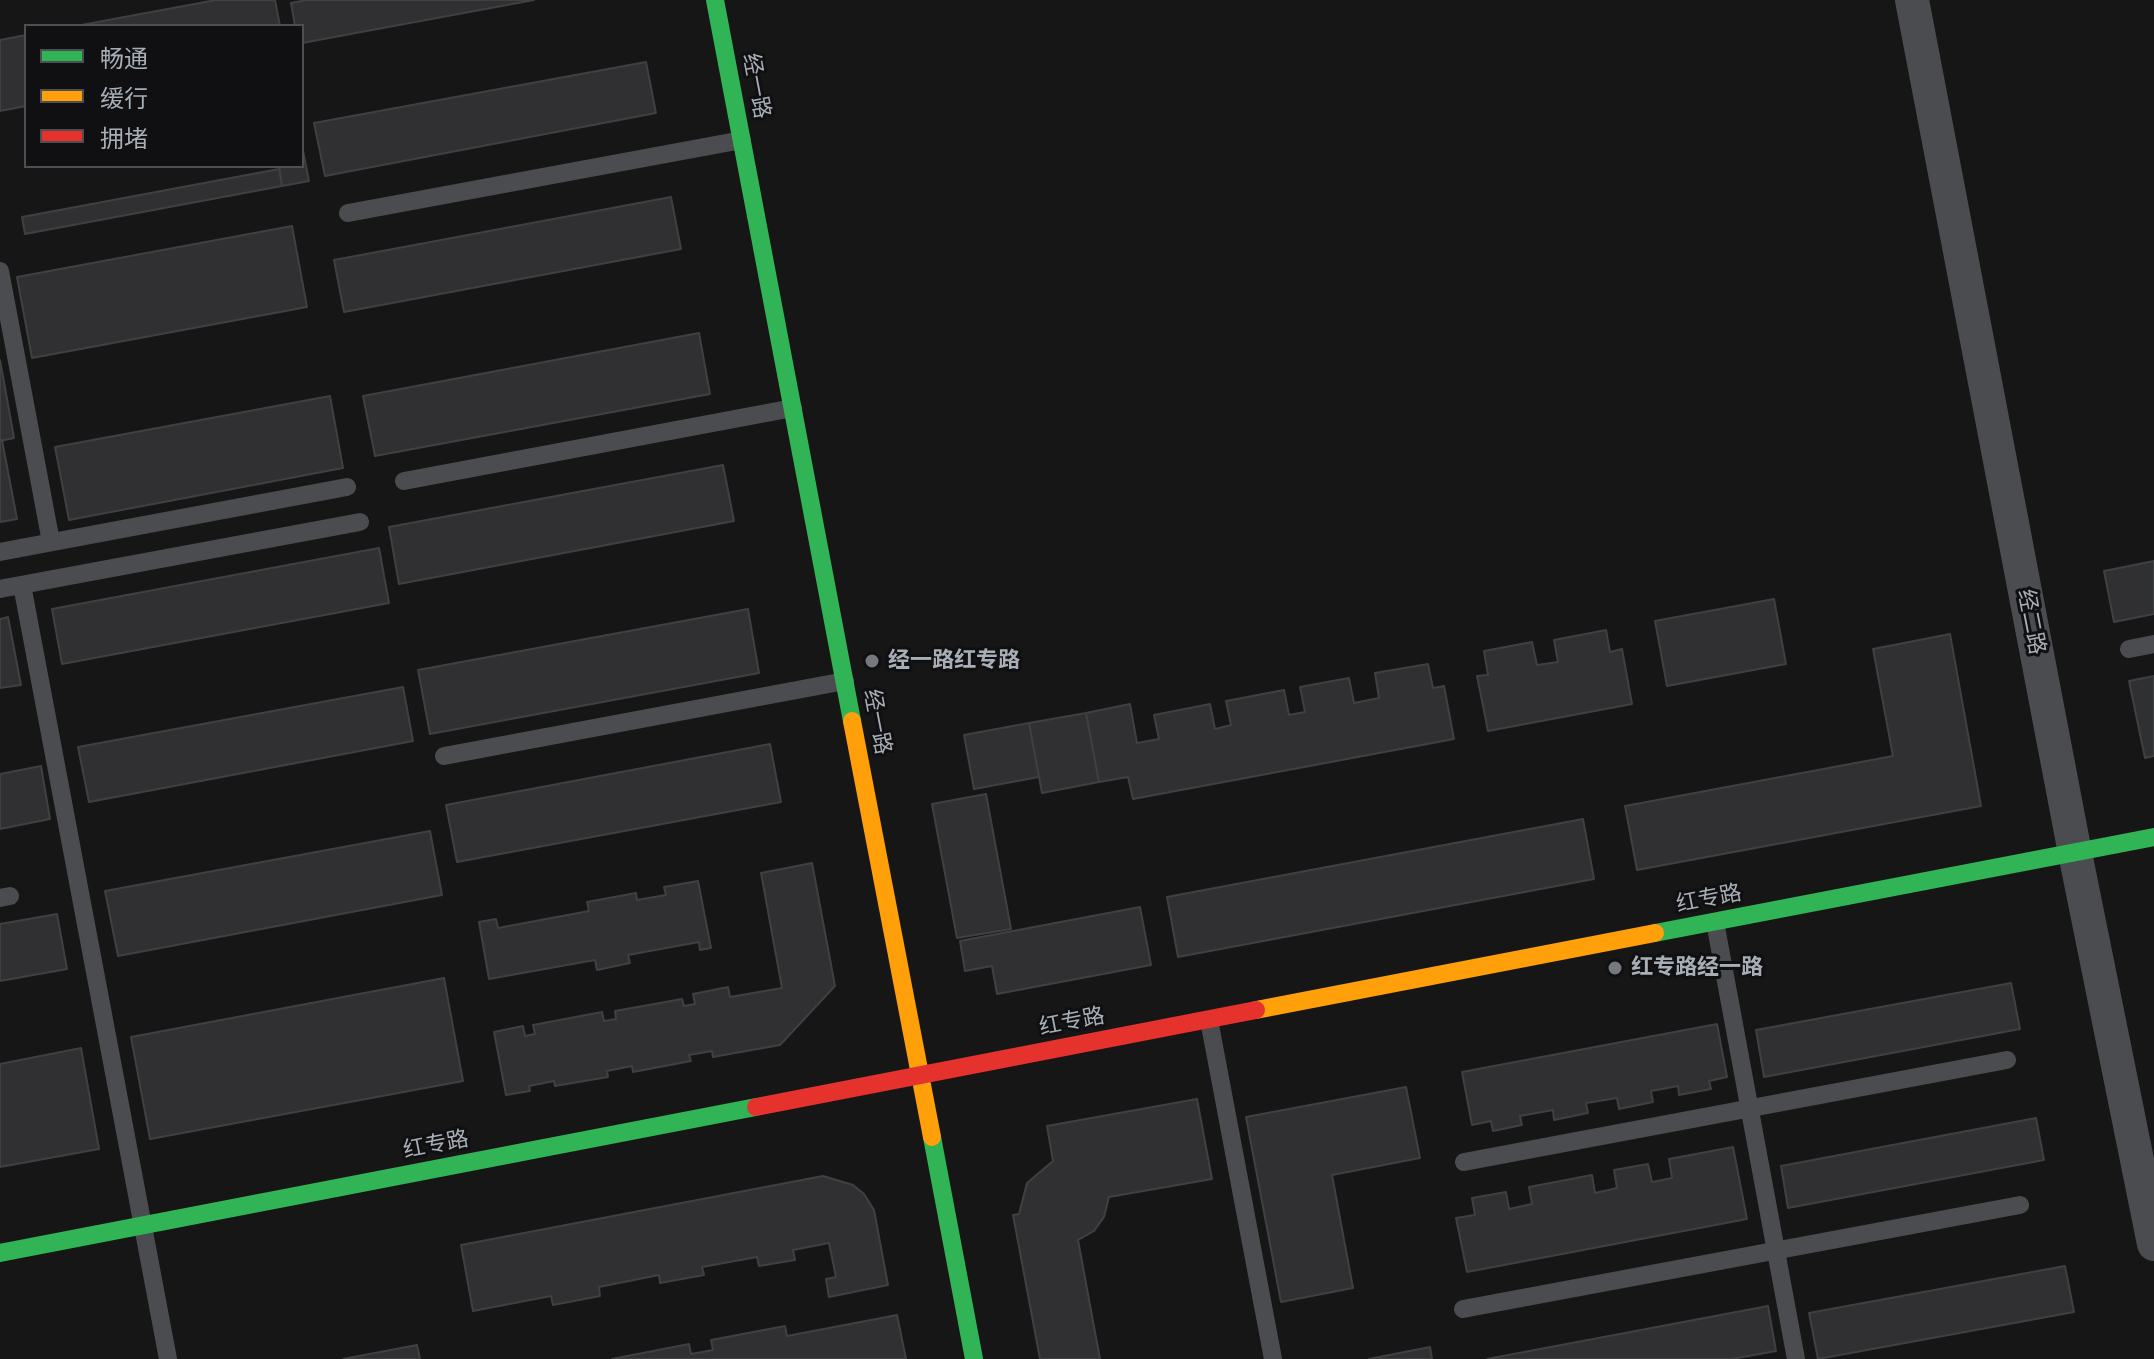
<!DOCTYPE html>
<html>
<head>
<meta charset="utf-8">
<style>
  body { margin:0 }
  #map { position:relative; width:2154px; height:1359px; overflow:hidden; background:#161616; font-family:Rubik,"Noto Sans SC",sans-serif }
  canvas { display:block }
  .legend { position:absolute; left:24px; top:24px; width:280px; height:144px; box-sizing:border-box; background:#101012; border:2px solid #4d4f54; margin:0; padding:10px 14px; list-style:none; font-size:24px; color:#a8aeb6 }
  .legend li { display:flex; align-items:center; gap:16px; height:40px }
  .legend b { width:40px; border:2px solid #4d4f54 }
</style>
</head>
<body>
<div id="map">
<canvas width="2154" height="1359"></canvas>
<ul class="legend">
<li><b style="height:10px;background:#30b455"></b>畅通</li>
<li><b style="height:10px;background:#ff9f0a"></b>缓行</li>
<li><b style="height:10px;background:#e5322d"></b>拥堵</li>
</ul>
</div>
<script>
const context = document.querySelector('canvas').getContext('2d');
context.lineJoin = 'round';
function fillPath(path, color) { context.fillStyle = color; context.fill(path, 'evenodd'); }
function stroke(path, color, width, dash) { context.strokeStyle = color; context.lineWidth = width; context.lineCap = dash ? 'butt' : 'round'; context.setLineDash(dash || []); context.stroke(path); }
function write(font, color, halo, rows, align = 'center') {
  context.font = font + ' Rubik,"Noto Sans SC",sans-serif'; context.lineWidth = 6; context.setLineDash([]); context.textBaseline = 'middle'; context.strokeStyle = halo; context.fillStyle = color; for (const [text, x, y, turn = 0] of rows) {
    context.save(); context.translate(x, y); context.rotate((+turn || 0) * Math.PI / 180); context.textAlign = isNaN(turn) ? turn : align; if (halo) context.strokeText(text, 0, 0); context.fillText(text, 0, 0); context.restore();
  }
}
const building = new Path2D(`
  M 216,0 L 275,0 L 280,26 L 76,26 Z
  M 307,0 L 534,0 L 302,43 L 302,26 L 295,26 L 291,3 Z
  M 26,35 L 26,106 L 0,111 L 0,40 Z
  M 646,62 L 656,113 L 325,176 L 314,123 Z
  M 302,146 L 309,181 L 282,186 L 279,166 L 302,166 Z
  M 279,169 L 282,186 L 25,234 L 22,217 Z
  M 671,197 L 681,249 L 344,312 L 334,260 Z
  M 292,226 L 307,307 L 32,358 L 17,277 Z
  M 699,333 L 710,394 L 375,456 L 363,396 Z
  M 0,360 L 14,438 L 0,441 Z
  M 330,396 L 343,468 L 69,520 L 55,447 Z
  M 2,440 L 17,519 L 0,522 L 0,441 Z
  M 723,465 L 734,521 L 399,584 L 389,527 Z
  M 379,548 L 389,603 L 62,664 L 52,609 Z
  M 2154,561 L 2154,614 L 2114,622 L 2104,571 Z
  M 1774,599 L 1786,664 L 1667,686 L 1655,621 Z
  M 748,609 L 759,673 L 430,734 L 418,670 Z
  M 8,617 L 21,685 L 0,688 L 0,619 Z
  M 1606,630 L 1610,652 L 1622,649 L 1632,704 L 1488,731 L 1477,676 L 1488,675 L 1484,651 L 1532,642 L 1537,665 L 1558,662 L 1554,640 Z
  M 1950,634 L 1981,806 L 1637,870 L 1625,806 L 1893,756 L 1873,649 Z
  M 1428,664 L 1433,688 L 1444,686 L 1454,739 L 1133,799 L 1128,777 L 1099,782 L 1086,713 L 1130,704 L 1137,743 L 1159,739 L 1154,715 L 1210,704 L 1215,729 L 1231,725 L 1226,701 L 1284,690 L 1289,715 L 1305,712 L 1300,687 L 1349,678 L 1354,703 L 1379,698 L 1375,673 Z
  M 2154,676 L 2154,756 L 2145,758 L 2129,681 Z
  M 403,687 L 413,741 L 89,802 L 78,747 Z
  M 1086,713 L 1099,782 L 1042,793 L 1029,723 Z
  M 1029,723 L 1039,777 L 974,789 L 964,735 Z
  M 770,744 L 781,802 L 457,862 L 446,805 Z
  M 41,766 L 50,819 L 0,829 L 0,774 Z
  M 986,794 L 1011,929 L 957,938 L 932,804 Z
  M 1583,819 L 1594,879 L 1178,957 L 1167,897 Z
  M 430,831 L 442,895 L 118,956 L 105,891 Z
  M 812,863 L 835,986 L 780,1045 L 713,1057 L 712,1051 L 689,1055 L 691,1061 L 633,1072 L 632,1066 L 607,1071 L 608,1077 L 555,1086 L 554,1081 L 529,1086 L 530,1091 L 506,1095 L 494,1032 L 523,1026 L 525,1036 L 535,1034 L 533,1025 L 602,1012 L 604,1021 L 616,1019 L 615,1011 L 682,999 L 684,1006 L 695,1004 L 693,994 L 728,987 L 730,997 L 782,988 L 761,873 Z
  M 698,881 L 711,948 L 700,950 L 699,942 L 628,955 L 630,963 L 597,970 L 595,960 L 489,979 L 479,922 L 496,919 L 498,928 L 589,911 L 587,902 L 636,893 L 637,900 L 666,895 L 664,887 Z
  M 1140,907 L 1151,965 L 997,994 L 992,966 L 965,971 L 960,941 Z
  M 57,914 L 67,969 L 0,981 L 0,924 Z
  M 444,978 L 463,1081 L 150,1139 L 131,1037 Z
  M 2011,983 L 2020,1029 L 1764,1077 L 1756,1030 Z
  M 1717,1024 L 1727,1077 L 1709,1081 L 1711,1089 L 1679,1095 L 1678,1086 L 1651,1091 L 1653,1102 L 1619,1109 L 1617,1098 L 1586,1103 L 1588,1113 L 1554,1120 L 1553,1110 L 1520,1116 L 1522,1125 L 1493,1131 L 1491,1121 L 1472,1125 L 1462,1072 Z
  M 81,1048 L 99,1149 L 0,1167 L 0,1064 Z
  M 1406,1087 L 1420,1158 L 1332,1175 L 1353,1288 L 1281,1302 L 1246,1117 Z
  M 1197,1099 L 1212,1179 L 1109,1197 L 1104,1217 L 1094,1231 L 1078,1240 L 1100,1359 L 1040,1359 L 1013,1215 L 1019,1214 L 1027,1183 L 1053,1161 L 1047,1126 Z
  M 2036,1118 L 2044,1160 L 1788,1208 L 1781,1166 Z
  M 1733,1147 L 1747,1219 L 1467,1272 L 1456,1218 L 1475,1215 L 1472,1198 L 1506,1192 L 1509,1209 L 1532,1204 L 1529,1187 L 1592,1175 L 1595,1193 L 1617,1188 L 1614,1170 L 1648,1164 L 1652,1182 L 1672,1178 L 1669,1159 Z
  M 823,1176 L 853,1185 L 864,1194 L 874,1210 L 888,1285 L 829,1297 L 826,1279 L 836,1277 L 829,1243 L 793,1250 L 795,1260 L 759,1266 L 757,1257 L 702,1267 L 704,1275 L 660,1283 L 659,1275 L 599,1287 L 600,1296 L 553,1305 L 551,1296 L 473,1311 L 461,1245 Z
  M 2065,1266 L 2074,1312 L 1818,1359 L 1809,1313 Z
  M 1768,1306 L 1776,1351 L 1732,1359 L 1487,1359 Z
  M 897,1315 L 906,1359 L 612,1359 L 689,1344 L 691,1354 L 713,1350 L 711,1340 L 785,1326 L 787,1336 Z
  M 417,1345 L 420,1359 L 343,1359 Z
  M 1430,1347 L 1432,1359 L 1369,1359 Z`);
const lane = new Path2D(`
  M 348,213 L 742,140
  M 0,271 L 51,542
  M 404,481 L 793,408
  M 0,552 L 347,487
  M 22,585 L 168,1359
  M 0,589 L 360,522
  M 2129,649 L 2154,644
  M 444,756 L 845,681
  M 0,898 L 10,896
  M 1715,922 L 1796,1359
  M 1209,1020 L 1273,1359
  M 1464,1162 L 2007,1060
  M 1463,1309 L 2020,1205`);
const street = new Path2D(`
  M 1912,0 L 2075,853 L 2154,1244`);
const fast = new Path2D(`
  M 715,0 L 852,721
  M 1655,933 L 2154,837
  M 932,1137 L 974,1359
  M 0,1253 L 756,1107`);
const slow = new Path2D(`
  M 852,721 L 932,1137
  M 1256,1010 L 1655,933`);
const jam = new Path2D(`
  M 756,1107 L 1256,1010`);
const markers = [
  [872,661,8,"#75797e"],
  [1615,968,8,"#75797e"]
];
const streetNames = [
  ["经一路",756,86,79],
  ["经二路",2031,622,79],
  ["经一路",877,722,79],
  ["红专路",1709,899,-11],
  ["红专路",1072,1022,-11],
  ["红专路",436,1145,-11]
];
const poiNames = [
  ["经一路红专路",888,661],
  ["红专路经一路",1631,968]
];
fillPath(building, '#303032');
stroke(building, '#3e4042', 2);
stroke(lane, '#4a4c4f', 18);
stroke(street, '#4a4c4f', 34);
stroke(fast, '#30b455', 18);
stroke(slow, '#ff9f0a', 18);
stroke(jam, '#e5322d', 18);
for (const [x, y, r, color] of markers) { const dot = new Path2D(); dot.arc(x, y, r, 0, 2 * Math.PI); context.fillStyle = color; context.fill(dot); stroke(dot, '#101012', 3); }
write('22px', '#a8aeb6', '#101012', streetNames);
write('bold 22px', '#a8aeb6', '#101012', poiNames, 'left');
</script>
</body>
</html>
